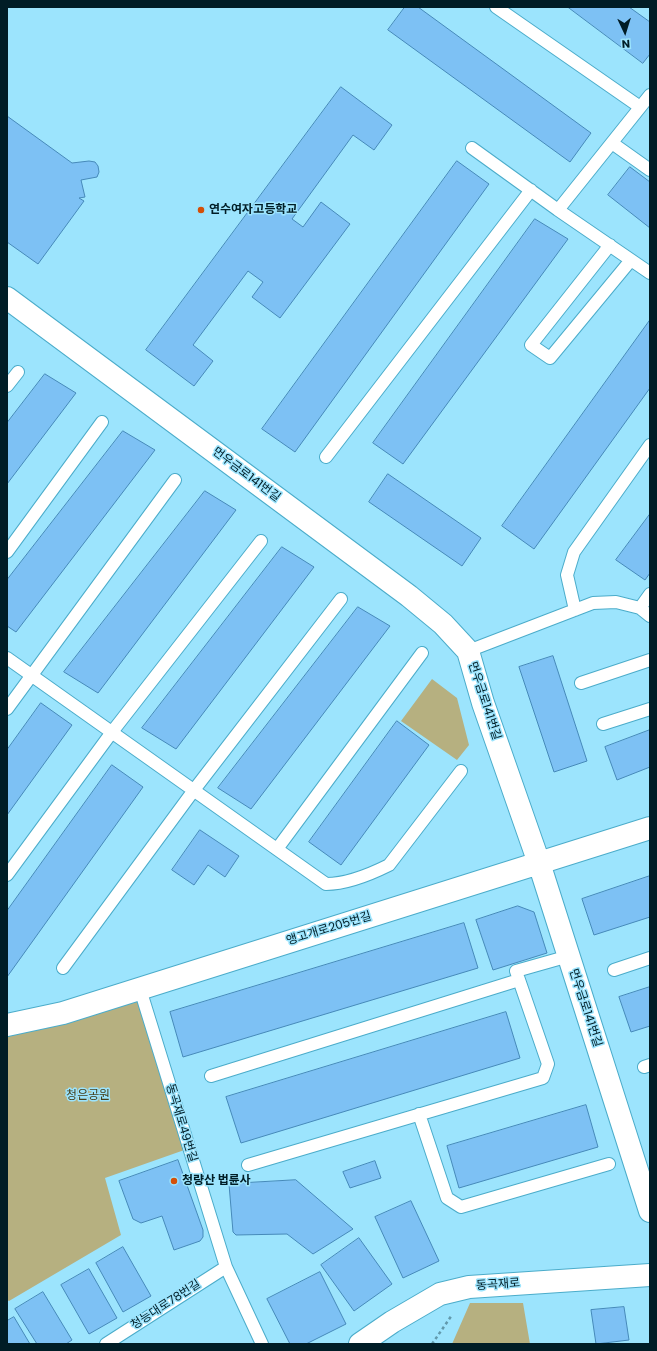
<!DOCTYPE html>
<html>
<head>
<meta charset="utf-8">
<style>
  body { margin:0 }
  #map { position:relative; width:657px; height:1351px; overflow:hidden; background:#9ce4fd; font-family:Poppins,sans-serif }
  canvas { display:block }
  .frame { position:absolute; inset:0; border:8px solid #001d26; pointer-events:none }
  .north { position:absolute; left:605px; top:12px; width:40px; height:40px; -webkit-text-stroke:3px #9ce4fd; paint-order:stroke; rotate:176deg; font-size:11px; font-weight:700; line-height:16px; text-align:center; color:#001d26 }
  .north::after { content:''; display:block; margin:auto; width:14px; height:18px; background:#001d26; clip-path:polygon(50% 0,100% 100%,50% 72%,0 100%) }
</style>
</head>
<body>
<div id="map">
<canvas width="657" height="1351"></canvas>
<div class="frame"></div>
<div class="north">N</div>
</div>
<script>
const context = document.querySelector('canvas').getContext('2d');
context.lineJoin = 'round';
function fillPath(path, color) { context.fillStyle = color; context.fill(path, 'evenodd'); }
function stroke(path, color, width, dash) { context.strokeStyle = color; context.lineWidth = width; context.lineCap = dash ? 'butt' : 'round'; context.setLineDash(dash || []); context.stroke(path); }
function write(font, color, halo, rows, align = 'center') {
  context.font = font + ' Poppins,"Noto Sans KR",sans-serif'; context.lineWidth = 3; context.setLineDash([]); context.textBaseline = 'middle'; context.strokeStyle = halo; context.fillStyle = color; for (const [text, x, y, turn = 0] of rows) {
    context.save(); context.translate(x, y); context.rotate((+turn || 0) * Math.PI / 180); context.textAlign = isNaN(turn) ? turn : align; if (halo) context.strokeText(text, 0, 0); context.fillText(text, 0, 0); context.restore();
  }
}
const green = new Path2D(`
  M 432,679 L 457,698 L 469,745 L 457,760 L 401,721 Z
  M 140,989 L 190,1148 L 105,1178 L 121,1235 L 9,1301 L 7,1300 L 7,1025 Z
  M 470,1303 L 523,1303 L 530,1344 L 452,1344 Z`);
const building = new Path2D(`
  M 405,7 L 418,7 L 591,133 L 570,162 L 388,30 Z
  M 568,7 L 629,7 L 650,22 L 650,54 L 643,63 Z
  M 341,87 L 392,125 L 374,150 L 353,135 L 292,219 L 303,227 L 321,202 L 350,224 L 280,318 L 252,297 L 263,282 L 248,271 L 193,345 L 213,361 L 194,386 L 146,350 Z
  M 7,116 L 72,163 L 89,161 L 95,162 L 98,166 L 99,172 L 97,177 L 81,180 L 85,197 L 79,198 L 84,201 L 38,264 L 7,242 Z
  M 457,161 L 489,184 L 295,452 L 262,429 Z
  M 630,167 L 650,182 L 650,228 L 608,195 Z
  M 535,219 L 568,239 L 403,464 L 373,443 Z
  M 650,320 L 650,388 L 534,549 L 502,526 Z
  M 45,374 L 76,393 L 7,484 L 7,423 Z
  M 123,431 L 155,450 L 16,632 L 7,626 L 7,580 Z
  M 388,474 L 481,538 L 462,566 L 369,502 Z
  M 205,491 L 236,510 L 98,693 L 64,672 Z
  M 650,514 L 650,573 L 645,580 L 616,560 Z
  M 282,547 L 314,567 L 176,749 L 142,728 Z
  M 358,607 L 390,626 L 251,809 L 218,788 Z
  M 553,656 L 587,761 L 554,772 L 519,667 Z
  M 41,703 L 72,725 L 7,815 L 7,750 Z
  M 397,721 L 429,745 L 341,865 L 309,842 Z
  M 650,730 L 650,767 L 617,780 L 605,747 Z
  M 112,765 L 143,787 L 7,977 L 7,911 Z
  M 200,830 L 239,856 L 225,877 L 208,865 L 194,885 L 172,870 Z
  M 650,876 L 650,917 L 594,935 L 582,899 Z
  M 518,906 L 534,912 L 547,953 L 493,970 L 476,920 Z
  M 464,923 L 478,968 L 183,1057 L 170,1012 Z
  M 650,987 L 650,1026 L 631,1032 L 619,997 Z
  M 506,1012 L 520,1058 L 241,1143 L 226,1097 Z
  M 586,1105 L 598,1147 L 459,1188 L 447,1146 Z
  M 178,1160 L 203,1230 L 203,1237 L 200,1241 L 174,1250 L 162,1216 L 141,1223 L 133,1219 L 119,1181 Z
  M 375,1161 L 381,1178 L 350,1188 L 343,1172 Z
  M 296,1180 L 353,1229 L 313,1254 L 287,1234 L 236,1235 L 233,1232 L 229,1184 Z
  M 411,1201 L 439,1261 L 403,1278 L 375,1217 Z
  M 359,1238 L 392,1284 L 354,1311 L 321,1265 Z
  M 123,1247 L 151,1296 L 123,1312 L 96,1263 Z
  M 89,1269 L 117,1318 L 89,1334 L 61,1285 Z
  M 320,1272 L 346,1324 L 306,1344 L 290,1344 L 267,1299 Z
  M 43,1292 L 72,1340 L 66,1344 L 37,1344 L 15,1309 Z
  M 624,1307 L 629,1340 L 596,1344 L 591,1310 Z
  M 14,1317 L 30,1344 L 7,1344 L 7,1321 Z`);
const path = new Path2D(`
  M 432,1344 L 452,1315`);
const service = new Path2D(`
  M 496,7 L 640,107
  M 612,143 L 650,170
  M 472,148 L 558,210 L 650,273
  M 558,210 L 650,95
  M 610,245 L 531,345 L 550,358 L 631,260
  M 7,386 L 18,372
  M 326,457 L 531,190
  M 7,552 L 102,422
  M 640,608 L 650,594
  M 575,610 L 567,575 L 574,552 L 650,445
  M 468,651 L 593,603 L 616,602 L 640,608 L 650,616
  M 7,658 L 326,884 C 346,884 371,874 389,865 L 461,771
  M 581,683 L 650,660
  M 7,709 L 175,480
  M 603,724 L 650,709
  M 277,849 L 422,653
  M 7,875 L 112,732 L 261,541
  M 63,968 L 194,790 L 341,599
  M 614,970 L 650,958
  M 140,989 L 226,1267 L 262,1344
  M 644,1067 L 650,1065
  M 211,1076 L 519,980
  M 419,1114 L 447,1198 L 461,1207 L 609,1164
  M 248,1165 L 543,1078 L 548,1064 L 516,971 L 569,956
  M 106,1344 L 226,1267`);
const minor = new Path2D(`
  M 7,298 L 409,596 L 443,624 L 468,651 L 483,703 L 539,863 L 650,1211
  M 7,1025 L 63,1013 L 650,828`);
const tertiary = new Path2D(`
  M 360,1344 L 392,1322 L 440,1294 L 469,1287 L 650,1275`);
const markers = [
  [201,210,4,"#d44f07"],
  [174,1181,4,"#d44f07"]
];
const poiNames = [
  ["연수여자고등학교",209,210],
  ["청량산 법륜사",182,1181]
];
const streetNames = [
  ["먼우금로141번길",246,475,37],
  ["먼우금로141번길",484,701,72],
  ["앵고개로205번길",329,929,-17],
  ["먼우금로141번길",585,1008,72],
  ["동곡재로49번길",181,1123,73],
  ["동곡재로",498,1285,-4],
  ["청능대로78번길",166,1305,-33]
];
const parkNames = [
  ["청은공원",88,1096]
];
fillPath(green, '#b6b080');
fillPath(building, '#7dc1f4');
stroke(building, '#4689b9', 1);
stroke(service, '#4bacca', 14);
stroke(minor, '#4bacca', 24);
stroke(tertiary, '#4bacca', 24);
stroke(path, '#6199ac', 2.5, [3, 3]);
stroke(service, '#fff', 12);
stroke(minor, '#fff', 22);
stroke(tertiary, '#fff', 22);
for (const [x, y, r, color] of markers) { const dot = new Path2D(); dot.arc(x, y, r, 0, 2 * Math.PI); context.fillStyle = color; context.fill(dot); stroke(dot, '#9ce4fd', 1.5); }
write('bold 12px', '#001d26', '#9ce4fd', poiNames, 'left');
write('12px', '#001d26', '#9ce4fd', streetNames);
write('12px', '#443f1b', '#9ce4fd', parkNames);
</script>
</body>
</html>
